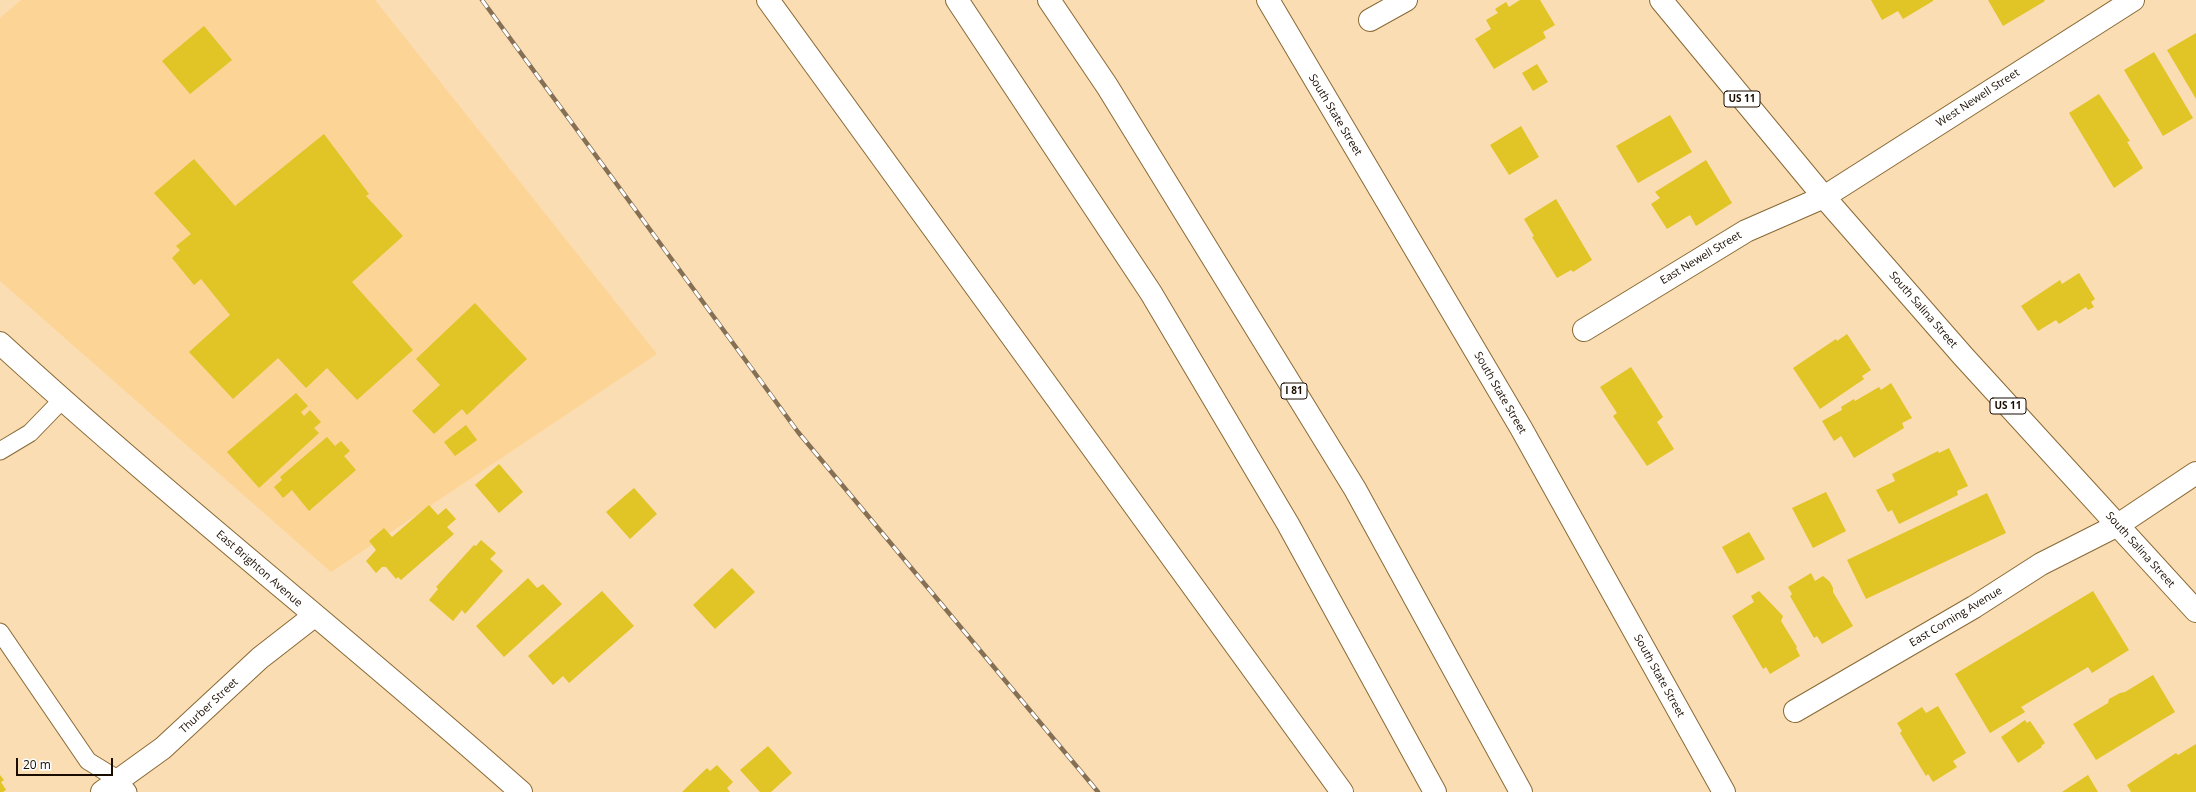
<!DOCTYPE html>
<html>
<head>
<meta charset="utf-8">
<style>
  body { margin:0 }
  #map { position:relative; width:2196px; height:792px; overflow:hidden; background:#faddb2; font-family:"Open Sans",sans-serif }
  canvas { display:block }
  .scale { position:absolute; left:16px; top:758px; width:97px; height:18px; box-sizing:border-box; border:2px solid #1a0d00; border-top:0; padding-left:5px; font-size:12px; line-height:14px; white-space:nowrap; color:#1a0d00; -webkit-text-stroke:3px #fff; paint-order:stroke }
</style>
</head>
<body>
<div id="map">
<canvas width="2196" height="792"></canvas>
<div class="scale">20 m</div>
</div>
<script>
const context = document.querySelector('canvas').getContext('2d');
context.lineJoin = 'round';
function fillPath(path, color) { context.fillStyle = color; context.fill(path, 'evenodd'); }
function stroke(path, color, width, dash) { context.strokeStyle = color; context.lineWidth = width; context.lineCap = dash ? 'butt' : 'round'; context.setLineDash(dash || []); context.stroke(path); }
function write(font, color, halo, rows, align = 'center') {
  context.font = font + ' "Open Sans",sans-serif'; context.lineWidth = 3; context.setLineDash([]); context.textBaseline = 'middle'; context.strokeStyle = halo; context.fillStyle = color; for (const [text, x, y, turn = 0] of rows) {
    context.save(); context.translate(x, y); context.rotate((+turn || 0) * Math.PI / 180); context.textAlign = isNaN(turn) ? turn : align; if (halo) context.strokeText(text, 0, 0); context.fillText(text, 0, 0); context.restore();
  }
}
const built = new Path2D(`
  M 21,0 L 375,0 L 657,354 L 331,572 L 0,281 L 0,18 Z`);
const building = new Path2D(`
  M 1520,0 L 1540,0 L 1555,25 L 1543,32 L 1546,38 L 1494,69 L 1475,39 L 1491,29 L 1486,20 L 1498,13 L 1495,9 L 1506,2 L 1509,7 Z
  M 1871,0 L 1933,0 L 1933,1 L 1903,19 L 1898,11 L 1882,20 Z
  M 1988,0 L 2044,0 L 2045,1 L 2003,26 Z
  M 204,26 L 232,60 L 190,94 L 162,61 Z
  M 2196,33 L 2196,99 L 2167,50 Z
  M 2154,52 L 2193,118 L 2163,136 L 2124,70 Z
  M 1537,64 L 1548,82 L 1533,91 L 1522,73 Z
  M 2099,94 L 2130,141 L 2127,142 L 2143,168 L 2114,188 L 2069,113 Z
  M 1670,115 L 1692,152 L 1638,183 L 1616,146 Z
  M 1521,126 L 1539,157 L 1509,175 L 1490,145 Z
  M 324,134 L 369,194 L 366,196 L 403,236 L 352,282 L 413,350 L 357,400 L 327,368 L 306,388 L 278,358 L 233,399 L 189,352 L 230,315 L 201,279 L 194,285 L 172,258 L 180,250 L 176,246 L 191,234 L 154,193 L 194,159 L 235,206 Z
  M 1706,160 L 1732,203 L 1696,226 L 1690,215 L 1667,229 L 1651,204 L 1660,198 L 1655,192 Z
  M 1556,199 L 1592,260 L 1573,272 L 1571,270 L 1557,278 L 1532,237 L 1534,236 L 1524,219 Z
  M 2079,273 L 2095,299 L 2091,302 L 2094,307 L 2088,310 L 2086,307 L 2059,324 L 2056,320 L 2038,331 L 2021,306 L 2060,280 L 2062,284 Z
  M 475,303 L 527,359 L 467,415 L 462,409 L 434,434 L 412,411 L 440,385 L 416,359 Z
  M 1847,334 L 1871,370 L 1862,376 L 1864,379 L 1820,409 L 1793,368 L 1836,339 L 1837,341 Z
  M 1631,367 L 1663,417 L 1657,422 L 1674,449 L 1647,466 L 1613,416 L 1617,413 L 1600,387 Z
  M 1891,383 L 1912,418 L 1902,423 L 1904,428 L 1854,458 L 1841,436 L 1834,441 L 1822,421 L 1842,410 L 1841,407 L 1854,399 L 1855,401 L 1879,387 L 1881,390 Z
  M 296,393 L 308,406 L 301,412 L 304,416 L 310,410 L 321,422 L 314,428 L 319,433 L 259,488 L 227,452 Z
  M 466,425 L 477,440 L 455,456 L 444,442 Z
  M 327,437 L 335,446 L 341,441 L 350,451 L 344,456 L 356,470 L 309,511 L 292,490 L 283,498 L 274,487 L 282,480 L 280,477 Z
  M 1949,448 L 1968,486 L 1957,491 L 1958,495 L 1899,524 L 1892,510 L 1888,512 L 1876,490 L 1895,481 L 1892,474 L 1938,451 L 1939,453 Z
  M 499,464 L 523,492 L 499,513 L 475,485 Z
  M 634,488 L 657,514 L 630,539 L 606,512 Z
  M 1826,492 L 1846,531 L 1813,548 L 1792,508 Z
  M 1987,493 L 2006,533 L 1866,599 L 1847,560 Z
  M 429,505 L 438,515 L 446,508 L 456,519 L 447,527 L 454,534 L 401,580 L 398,577 L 396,579 L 386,567 L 382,567 L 376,573 L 366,561 L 376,550 L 369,541 L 384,528 L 392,537 Z
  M 1749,532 L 1765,559 L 1737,574 L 1722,547 Z
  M 481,540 L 496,553 L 490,559 L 503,571 L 465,614 L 462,610 L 453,621 L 429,600 L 438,589 L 436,587 L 474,545 L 476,546 Z
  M 732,568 L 755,592 L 715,629 L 693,605 Z
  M 1811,573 L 1815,581 L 1823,576 L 1830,582 L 1833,588 L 1833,592 L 1853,626 L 1822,644 L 1817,636 L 1814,638 L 1790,596 L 1792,594 L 1788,587 Z
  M 528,578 L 537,588 L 543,584 L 562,604 L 504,657 L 476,626 Z
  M 602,591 L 634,626 L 569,683 L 563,676 L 553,685 L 528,656 Z
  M 1759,591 L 1783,616 L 1781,621 L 1797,647 L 1796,648 L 1800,656 L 1770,674 L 1766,667 L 1763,669 L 1732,616 L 1754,602 L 1751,596 Z
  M 2093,591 L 2129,650 L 2092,673 L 2088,667 L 2021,707 L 2025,712 L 1990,733 L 1955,674 Z
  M 2153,675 L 2175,712 L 2096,760 L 2073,724 L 2108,703 L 2109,699 L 2120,693 L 2125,692 Z
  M 1938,706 L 1966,753 L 1953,761 L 1957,767 L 1933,782 L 1928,774 L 1926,776 L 1900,733 L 1902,731 L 1897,723 L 1922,707 L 1926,713 Z
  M 2025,720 L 2027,723 L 2030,721 L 2045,743 L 2041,746 L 2042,747 L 2018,763 L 2001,737 Z
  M 2196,744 L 2196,792 L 2131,792 L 2127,785 L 2176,753 L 2178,755 Z
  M 768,746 L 792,773 L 771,792 L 760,792 L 740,770 Z
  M 717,765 L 733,782 L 727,788 L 730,792 L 682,792 L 707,768 L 710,771 Z
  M 0,775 L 4,780 L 1,782 L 6,790 L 3,792 L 0,792 Z
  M 2088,775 L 2098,792 L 2062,792 Z`);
const lane = new Path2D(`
  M 0,451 L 30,433 L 62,400
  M 0,632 L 88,761 L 119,780 L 128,792`);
const street = new Path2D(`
  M 1370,20 L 1406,0
  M 1584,330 L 1746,231 L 1824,197 L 2133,0
  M 1795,711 L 1974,607 L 2041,564 L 2118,525 L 2196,473`);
const secondary = new Path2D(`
  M 102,792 L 163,748 L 260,658 L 314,616`);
const primary = new Path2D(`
  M 1268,0 L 1521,428 L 1724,792
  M 1661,0 L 1824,197 L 1963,356 L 2196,611
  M 0,343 C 169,498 350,640 521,792`);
const highway = new Path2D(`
  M 768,0 L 1342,792
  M 957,0 L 1151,293 L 1288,524 L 1435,792
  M 1049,0 L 1107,86 L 1355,489 L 1521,792`);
const rail = new Path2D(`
  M 482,0 L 798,432 L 1098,792`);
const shields = [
  [1742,99,36],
  [1294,391,26],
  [2008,406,36]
];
const shieldNames = [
  ["US 11",1742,99],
  ["I 81",1294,391],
  ["US 11",2008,406]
];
const streetNames = [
  ["West Newell Street",1978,98,-33],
  ["South State Street",1335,115,59],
  ["East Newell Street",1701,258,-31],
  ["South Salina Street",1923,310,49],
  ["South State Street",1500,393,60],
  ["South Salina Street",2140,550,48],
  ["East Brighton Avenue",259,569,41],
  ["East Corning Avenue",1956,617,-31],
  ["South State Street",1659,676,61],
  ["Thurber Street",209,706,-43]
];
fillPath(built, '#fcd496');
fillPath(building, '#e1c426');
stroke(lane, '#896935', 19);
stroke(street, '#896935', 24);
stroke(secondary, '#896935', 24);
stroke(primary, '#896935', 24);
stroke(highway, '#896935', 24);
stroke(lane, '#fff', 17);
stroke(street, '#fff', 22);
stroke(secondary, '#fff', 22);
stroke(primary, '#fff', 22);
stroke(highway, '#fff', 22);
stroke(rail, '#857055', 4.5);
stroke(rail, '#fff', 3, [9]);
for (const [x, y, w] of shields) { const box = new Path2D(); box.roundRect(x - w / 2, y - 8, w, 16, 3); context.fillStyle = '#fff'; context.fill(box); stroke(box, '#1a0d00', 1); }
write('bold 10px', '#1a0d00', null, shieldNames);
write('11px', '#1a0d00', '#fff', streetNames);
</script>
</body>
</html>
